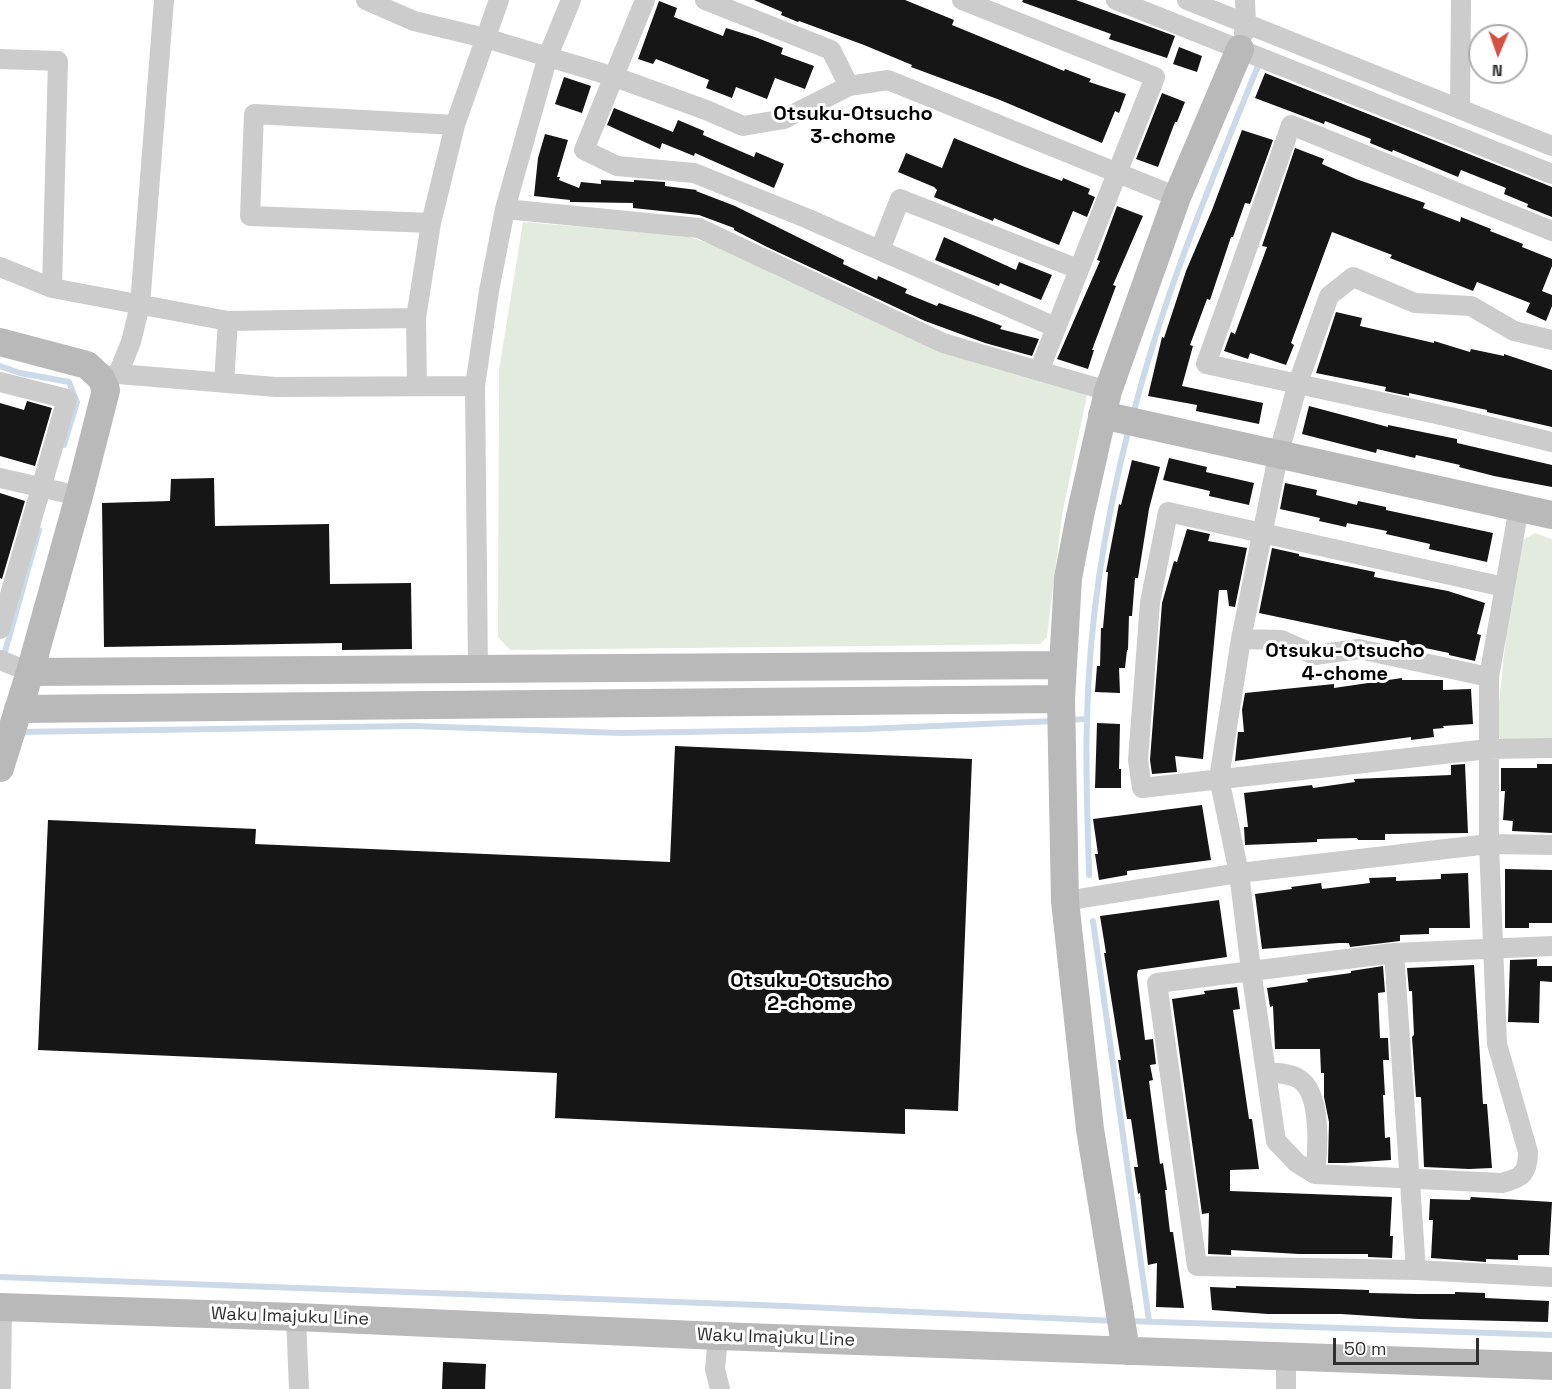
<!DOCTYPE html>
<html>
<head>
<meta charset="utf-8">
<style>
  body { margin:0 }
  #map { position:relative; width:1552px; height:1389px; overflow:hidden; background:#fff; font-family:"Space Grotesk",sans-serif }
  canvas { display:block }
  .north { position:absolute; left:1468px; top:24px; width:60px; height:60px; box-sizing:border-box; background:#fff; border:2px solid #acacac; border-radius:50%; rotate:182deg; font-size:16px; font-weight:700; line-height:24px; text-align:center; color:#2f2f2f }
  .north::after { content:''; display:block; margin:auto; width:21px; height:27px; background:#d55042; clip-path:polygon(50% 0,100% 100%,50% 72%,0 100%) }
  .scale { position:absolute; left:1333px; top:1338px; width:146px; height:27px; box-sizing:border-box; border:3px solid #2f2f2f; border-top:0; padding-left:8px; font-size:18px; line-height:21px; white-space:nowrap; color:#2f2f2f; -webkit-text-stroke:4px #fff; paint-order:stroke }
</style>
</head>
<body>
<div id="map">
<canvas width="1552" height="1389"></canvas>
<div class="north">N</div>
<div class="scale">50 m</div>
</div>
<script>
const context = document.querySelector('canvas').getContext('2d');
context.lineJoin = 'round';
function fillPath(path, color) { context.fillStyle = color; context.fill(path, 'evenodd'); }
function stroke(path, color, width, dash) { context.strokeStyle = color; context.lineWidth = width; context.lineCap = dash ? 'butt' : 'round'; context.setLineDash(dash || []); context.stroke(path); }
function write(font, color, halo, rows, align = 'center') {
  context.font = font + ' "Space Grotesk",sans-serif'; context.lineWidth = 6; context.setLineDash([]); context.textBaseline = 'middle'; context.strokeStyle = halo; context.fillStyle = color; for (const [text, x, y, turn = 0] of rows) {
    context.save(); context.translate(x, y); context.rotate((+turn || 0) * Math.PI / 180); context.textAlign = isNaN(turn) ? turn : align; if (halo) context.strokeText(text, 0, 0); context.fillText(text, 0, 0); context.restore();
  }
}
const green = new Path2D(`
  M 523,222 L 683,235 L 733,251 L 773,274 L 941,352 L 1087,395 L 1062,515 L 1047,637 L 1040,644 L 510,650 L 498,637 L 499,370 Z
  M 1535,533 L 1552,539 L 1552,741 L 1504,742 L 1496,732 L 1511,588 L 1521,541 Z`);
const stream = new Path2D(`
  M 0,366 L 20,373 L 69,382 L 77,402 L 64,445
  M 1133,415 C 1164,293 1213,177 1260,61
  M 3,659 L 39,530
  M 1068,720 L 1086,719
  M 19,732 L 413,726 L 621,733 L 865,729 L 1055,721
  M 1089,875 C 1088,823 1085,771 1087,720 C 1089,623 1105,522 1129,428
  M 1093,921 L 1149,1321
  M 0,1277 L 785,1306 L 1115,1321
  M 1128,1321 L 1552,1335`);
const building = new Path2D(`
  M 754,0 L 905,0 L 954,20 L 952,25 L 1064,71 L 1065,69 L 1091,79 L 1089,82 L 1126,94 L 1119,113 L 1115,111 L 1102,143 L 1000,100 L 911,67 L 912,65 L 864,45 L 799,21 L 798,22 L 781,15 L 782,12 Z
  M 1023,0 L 1076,0 L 1175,36 L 1167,58 L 1109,39 L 1111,34 L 1022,2 Z
  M 659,1 L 677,8 L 674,17 L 723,36 L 726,28 L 755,37 L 783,48 L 781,54 L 814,66 L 805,89 L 775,78 L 767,99 L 736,87 L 732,98 L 706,88 L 709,80 L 656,59 L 653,64 L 638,59 Z
  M 1179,47 L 1202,56 L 1197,72 L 1173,64 Z
  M 1265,73 L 1552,187 L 1552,217 L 1527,207 L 1528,204 L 1504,194 L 1506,188 L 1461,170 L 1458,177 L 1393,150 L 1392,152 L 1370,143 L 1371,139 L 1325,121 L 1324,124 L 1255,98 Z
  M 564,77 L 591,86 L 582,113 L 555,104 Z
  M 1162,93 L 1185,102 L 1177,122 L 1175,122 L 1158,167 L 1136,159 Z
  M 614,108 L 673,132 L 678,120 L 704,131 L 703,135 L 754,157 L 756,152 L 784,164 L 774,188 L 695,153 L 694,156 L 662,143 L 660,149 L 607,125 Z
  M 1242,130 L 1273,140 L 1250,204 L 1245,203 L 1233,237 L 1231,237 L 1210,300 L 1207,299 L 1190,345 L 1193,346 L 1182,386 L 1263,403 L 1259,424 L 1196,411 L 1197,405 L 1148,396 L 1162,337 L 1164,338 L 1186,271 L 1212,210 Z
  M 545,134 L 568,140 L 557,177 L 560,177 L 559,180 L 579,188 L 581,182 L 601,184 L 601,180 L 634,182 L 634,180 L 665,182 L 665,186 L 697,190 L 696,191 L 735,206 L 844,260 L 843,264 L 877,280 L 878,276 L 907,289 L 905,293 L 937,306 L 939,303 L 973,315 L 1002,326 L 1000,329 L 1039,339 L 1032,356 L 985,343 L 925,321 L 767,247 L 734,230 L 734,228 L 699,215 L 633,208 L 633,203 L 570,202 L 570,200 L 534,196 L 538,158 Z
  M 954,138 L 1025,167 L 1062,181 L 1063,178 L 1090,189 L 1088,194 L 1095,197 L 1087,217 L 1073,211 L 1059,245 L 994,218 L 993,221 L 934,197 L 937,190 L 934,187 L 898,172 L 906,153 L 942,168 Z
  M 1295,148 L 1324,159 L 1322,164 L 1356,179 L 1425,203 L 1423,208 L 1460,222 L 1461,217 L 1491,229 L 1490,231 L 1523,244 L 1522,247 L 1552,259 L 1552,266 L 1542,291 L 1552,295 L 1552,306 L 1546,321 L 1526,312 L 1530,303 L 1477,282 L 1473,291 L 1390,258 L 1392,255 L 1332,232 L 1291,343 L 1294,345 L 1286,365 L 1250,353 L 1248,359 L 1224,351 L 1231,332 L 1235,334 L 1267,247 L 1262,246 Z
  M 1117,206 L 1143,216 L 1113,285 L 1116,286 L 1092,350 L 1094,350 L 1088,369 L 1057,359 L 1100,261 L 1097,260 Z
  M 944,237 L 1016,270 L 1019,262 L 1052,275 L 1041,300 L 1000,283 L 999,286 L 935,260 Z
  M 1336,312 L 1362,318 L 1360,326 L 1434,343 L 1434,341 L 1470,352 L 1471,349 L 1504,356 L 1504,354 L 1552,370 L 1552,427 L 1487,412 L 1487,410 L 1409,393 L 1409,396 L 1385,391 L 1386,387 L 1316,373 Z
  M 27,401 L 52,408 L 35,466 L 0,456 L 0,403 L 24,410 Z
  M 1309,406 L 1388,427 L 1388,425 L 1457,439 L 1457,443 L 1552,465 L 1552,487 L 1494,476 L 1459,467 L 1460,465 L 1416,455 L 1415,458 L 1377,449 L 1376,453 L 1302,434 Z
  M 1169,458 L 1207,467 L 1206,472 L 1254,483 L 1249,505 L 1209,496 L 1210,491 L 1163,480 Z
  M 1132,460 L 1160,467 L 1149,509 L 1138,578 L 1135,578 L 1132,616 L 1129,616 L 1128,650 L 1127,650 L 1125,668 L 1119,668 L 1120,693 L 1095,692 L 1097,666 L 1100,666 L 1101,628 L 1103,628 L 1108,572 L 1106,572 L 1119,504 L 1121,505 Z
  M 214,478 L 215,526 L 329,524 L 330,584 L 411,583 L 412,649 L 342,650 L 342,643 L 104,647 L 102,503 L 170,501 L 171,479 Z
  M 1285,483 L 1317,490 L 1316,495 L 1357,505 L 1358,501 L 1386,507 L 1386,510 L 1493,533 L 1487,562 L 1429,549 L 1430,544 L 1386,534 L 1387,531 L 1347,523 L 1346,527 L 1319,521 L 1320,518 L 1280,509 Z
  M 0,493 L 25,501 L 2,579 L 0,578 Z
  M 1187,529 L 1210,534 L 1208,541 L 1247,548 L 1235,607 L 1229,606 L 1227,590 L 1219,590 L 1203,759 L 1175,756 L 1177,772 L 1152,774 L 1150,760 L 1162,603 L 1174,561 L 1177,562 Z
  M 1272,548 L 1299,554 L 1299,556 L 1375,572 L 1374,577 L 1448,591 L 1485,603 L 1477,634 L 1481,635 L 1475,661 L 1449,655 L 1449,653 L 1259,613 Z
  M 1402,678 L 1402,680 L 1443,680 L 1443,690 L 1471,689 L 1473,724 L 1443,726 L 1444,728 L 1433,729 L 1434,737 L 1411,740 L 1411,737 L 1235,761 L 1238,732 L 1244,732 L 1242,710 L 1245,693 L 1334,684 L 1334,688 Z
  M 1097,723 L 1120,724 L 1119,769 L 1121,769 L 1121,788 L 1095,788 Z
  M 675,746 L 972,759 L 958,1111 L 905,1109 L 905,1134 L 555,1118 L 557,1073 L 38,1050 L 48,820 L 256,829 L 255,844 L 670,862 Z
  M 1465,764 L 1468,833 L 1385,834 L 1385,840 L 1358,840 L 1357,838 L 1317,839 L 1317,842 L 1245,845 L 1244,827 L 1248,827 L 1244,793 L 1312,785 L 1313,788 L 1355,782 L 1354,779 L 1451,775 L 1451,765 Z
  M 1537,764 L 1552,764 L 1552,833 L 1512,831 L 1513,821 L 1503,820 L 1505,791 L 1501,791 L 1501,768 L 1537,768 Z
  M 1202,805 L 1211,860 L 1127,871 L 1127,875 L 1099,880 L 1095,854 L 1098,854 L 1093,819 Z
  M 1505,869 L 1552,870 L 1552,923 L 1529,923 L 1529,928 L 1505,928 Z
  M 1468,873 L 1470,928 L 1429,928 L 1429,934 L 1400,935 L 1400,941 L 1350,947 L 1349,943 L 1339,943 L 1262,949 L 1255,894 L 1292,889 L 1291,887 L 1321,883 L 1322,889 L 1370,883 L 1369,878 L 1396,877 L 1396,881 L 1441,879 L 1441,874 Z
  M 1219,900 L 1227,957 L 1138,970 L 1137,975 L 1145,1040 L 1153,1039 L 1156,1064 L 1150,1065 L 1153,1080 L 1149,1081 L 1160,1164 L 1163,1163 L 1167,1190 L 1165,1190 L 1170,1232 L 1173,1232 L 1184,1308 L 1156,1307 L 1157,1263 L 1148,1265 L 1140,1193 L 1138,1194 L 1134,1167 L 1138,1167 L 1131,1119 L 1127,1119 L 1118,1060 L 1121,1060 L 1104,953 L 1106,953 L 1100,916 Z
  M 1537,959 L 1537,966 L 1552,966 L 1552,982 L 1540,981 L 1539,1023 L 1508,1022 L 1510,960 Z
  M 1474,965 L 1483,1104 L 1487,1104 L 1492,1168 L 1469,1169 L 1424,1167 L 1421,1097 L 1416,1097 L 1412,1037 L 1414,1035 L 1412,991 L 1409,991 L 1407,968 Z
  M 1383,966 L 1385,992 L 1378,993 L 1380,1038 L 1388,1038 L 1389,1060 L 1383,1060 L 1385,1095 L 1383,1095 L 1385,1138 L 1390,1137 L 1391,1160 L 1346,1163 L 1328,1163 L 1329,1122 L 1324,1097 L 1324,1073 L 1321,1073 L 1320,1049 L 1275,1049 L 1273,1006 L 1270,1007 L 1267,988 L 1308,982 L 1307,979 L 1351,973 L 1351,971 Z
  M 1237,987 L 1240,1009 L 1233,1010 L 1249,1119 L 1252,1119 L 1259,1169 L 1230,1170 L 1230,1191 L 1392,1197 L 1390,1236 L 1393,1236 L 1392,1258 L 1368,1257 L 1368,1254 L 1299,1254 L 1231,1250 L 1231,1255 L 1208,1254 L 1209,1213 L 1202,1214 L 1172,999 L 1205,994 L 1204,991 Z
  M 1471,1197 L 1552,1202 L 1549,1255 L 1518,1255 L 1518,1260 L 1486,1259 L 1486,1262 L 1431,1258 L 1433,1220 L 1429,1220 L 1430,1199 L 1470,1200 Z
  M 1236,1286 L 1369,1290 L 1369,1293 L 1418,1294 L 1455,1294 L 1455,1292 L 1485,1293 L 1485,1298 L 1549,1301 L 1548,1322 L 1418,1319 L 1341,1314 L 1268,1314 L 1212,1310 L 1210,1287 L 1236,1288 Z
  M 443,1362 L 486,1364 L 485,1389 L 442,1389 Z`);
const street = new Path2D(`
  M 366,0 L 414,21 L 485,38 L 615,77 L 706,110 L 743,126 L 784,119 L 849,86 L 888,80 L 1177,197
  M 645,0 L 584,150 L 617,166 L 694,173 L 806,218 L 1055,327
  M 705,0 L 831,50 L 849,86
  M 962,0 L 1155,77 L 1039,371
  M 1116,0 L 1552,174
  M 1187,0 L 1552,146
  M 1244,33 L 1246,24 L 1245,0
  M 0,59 L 58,61 L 52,288
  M 1460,109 L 1461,0
  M 505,209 L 699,228 L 943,343 L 1108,391
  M 431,223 L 250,216 L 254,114 L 455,125
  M 1552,231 L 1291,125 L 1206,364 L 1450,417 L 1552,442
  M 880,250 L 900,199 L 1078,269
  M 0,267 L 52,288 L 228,321 L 416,318 L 431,223 L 455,125 L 499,0
  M 416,318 L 417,386
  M 118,374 L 131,342 L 140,305 L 164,0
  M 106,376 L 118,374 L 276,387 L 475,386
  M 0,382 L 67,399 L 0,629
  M 224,382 L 228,321
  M 0,478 L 79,496
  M 1519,507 L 1489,677 L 1489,844 L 1497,1044 L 1528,1152 C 1528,1173 1522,1178 1502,1183 L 1315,1174 L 1297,1163 L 1276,1141 L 1251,970 L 1239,873 L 1219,778 L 1241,639 L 1278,456 L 1298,383 L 1329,296 L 1353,277 L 1415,303 L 1471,306 L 1514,331 L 1552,340
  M 1504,587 L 1168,512 L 1150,603 L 1138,760 L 1142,788 L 1488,749 L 1552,748
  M 1241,639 L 1281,640 L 1315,655 L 1359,649 L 1489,677
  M 0,660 L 30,672
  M 478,669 L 475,386 L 489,291 L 505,209 L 548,56 L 571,0
  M 1065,901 L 1239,873 L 1489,844 L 1552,845
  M 1552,946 L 1394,953 L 1157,983 L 1197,1266 L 1416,1270 L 1552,1277
  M 1394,953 L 1416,1270
  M 1266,1072 C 1276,1073 1290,1073 1299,1079 C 1322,1093 1318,1150 1315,1174
  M 296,1317 L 299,1389
  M 718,1336 L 715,1369 L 720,1389
  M 1286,1357 L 1286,1389
  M 1,1389 L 2,1307`);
const secondary = new Path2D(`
  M 0,342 L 87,365 L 101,378 L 106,390 L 79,496 L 30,672 L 0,768
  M 1102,415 L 1552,515
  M 30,672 L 1062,665
  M 18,709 L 1061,699
  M 0,1307 L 296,1317 L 718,1336 L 1552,1366
  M 1126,1351 L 1090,1129 L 1065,901 L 1061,699 L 1068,578 L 1080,516 L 1108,391 L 1177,197 L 1240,49`);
const streetNames = [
  ["Waku Imajuku Line",290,1317,2],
  ["Waku Imajuku Line",776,1338,2]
];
const neighbourhoodNames = [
  ["Otsuku-Otsucho",853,115],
  ["3-chome",853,138],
  ["Otsuku-Otsucho",1345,652],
  ["4-chome",1345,675],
  ["Otsuku-Otsucho",810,982],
  ["2-chome",810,1005]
];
fillPath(green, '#e3ebde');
stroke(stream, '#ccd9e9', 6);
fillPath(building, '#161616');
stroke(street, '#ccc', 20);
stroke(secondary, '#b9b9b9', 28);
write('18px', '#2f2f2f', '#fff', streetNames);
write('bold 20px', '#000', '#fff', neighbourhoodNames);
</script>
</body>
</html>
